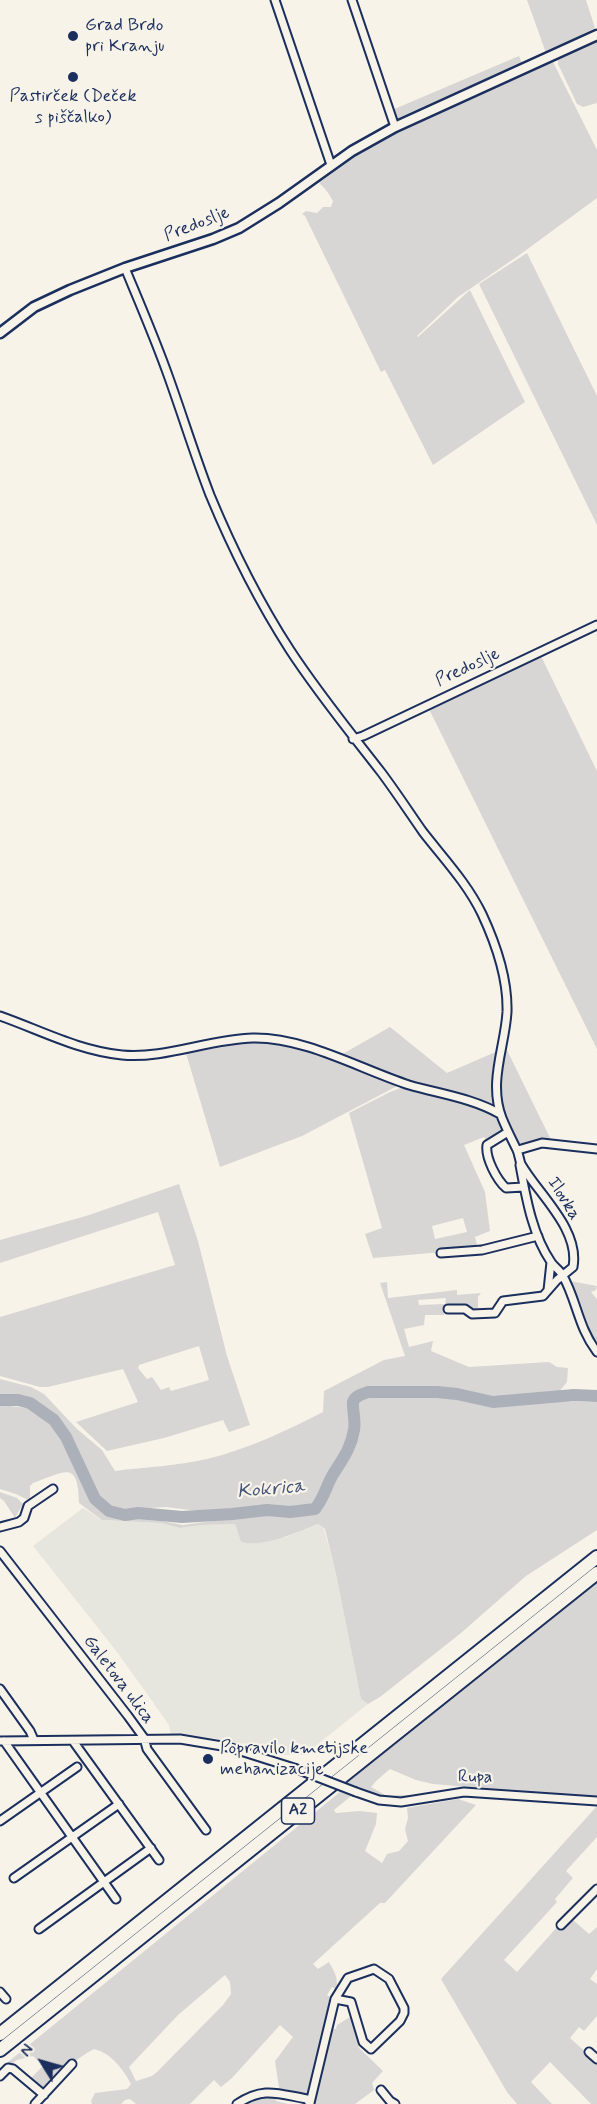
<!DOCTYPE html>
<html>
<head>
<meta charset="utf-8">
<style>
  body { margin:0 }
  #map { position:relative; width:597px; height:2104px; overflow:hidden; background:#f7f3e8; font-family:Mynerve,sans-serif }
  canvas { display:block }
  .north { position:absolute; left:12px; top:2032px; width:60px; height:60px; -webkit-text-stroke:4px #f7f3e8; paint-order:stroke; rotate:307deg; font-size:16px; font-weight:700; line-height:24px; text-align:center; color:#1b2f5e }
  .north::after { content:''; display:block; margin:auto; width:21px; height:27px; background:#1b2f5e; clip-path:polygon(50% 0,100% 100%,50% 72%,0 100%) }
</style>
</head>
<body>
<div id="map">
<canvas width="597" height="2104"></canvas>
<div class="north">N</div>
</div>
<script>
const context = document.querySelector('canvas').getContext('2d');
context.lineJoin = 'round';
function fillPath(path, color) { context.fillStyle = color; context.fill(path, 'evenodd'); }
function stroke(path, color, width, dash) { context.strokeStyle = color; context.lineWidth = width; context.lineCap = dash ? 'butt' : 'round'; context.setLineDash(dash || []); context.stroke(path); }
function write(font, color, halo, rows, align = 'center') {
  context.font = font + ' Mynerve,sans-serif'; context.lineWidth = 4.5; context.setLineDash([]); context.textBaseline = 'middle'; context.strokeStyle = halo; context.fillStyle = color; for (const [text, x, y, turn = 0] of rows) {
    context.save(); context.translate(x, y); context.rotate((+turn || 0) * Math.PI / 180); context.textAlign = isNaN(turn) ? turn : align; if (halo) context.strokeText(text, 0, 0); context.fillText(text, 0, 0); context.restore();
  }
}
const built = new Path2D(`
  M 83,1508 L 102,1520 L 161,1523 L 180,1528 L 201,1525 L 235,1524 L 241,1542 L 286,1537 L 318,1524 L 324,1529 L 336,1574 L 361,1699 L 368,1704 L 304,1755 L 285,1755 L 242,1743 L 239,1746 L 214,1738 L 171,1736 L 169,1725 L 145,1691 L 114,1648 L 33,1546 Z`);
const green = new Path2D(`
  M 527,0 L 586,0 L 595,28 L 546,53 Z
  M 597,41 L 597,103 L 583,107 L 577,104 L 558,64 L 558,60 Z
  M 519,56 L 522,63 L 396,119 L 392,110 Z
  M 553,62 L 597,150 L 597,198 L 518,256 L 458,297 L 417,336 L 418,337 L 470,290 L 525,402 L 433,465 L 385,370 L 381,372 L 305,216 L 302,214 L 306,211 L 317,213 L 323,207 L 331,207 L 333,201 C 329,194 326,189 319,183 L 362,151 L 394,133 Z
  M 527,253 L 597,396 L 597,525 L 479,284 Z
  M 540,654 L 597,771 L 597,1049 L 428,707 Z
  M 390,1027 L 447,1073 L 498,1051 L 496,1106 L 494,1108 L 471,1098 L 426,1088 L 339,1056 Z
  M 254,1040 L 302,1048 L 401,1084 L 302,1136 L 220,1167 L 185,1050 Z
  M 503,1042 L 552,1142 L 524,1145 L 513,1139 L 504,1118 L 499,1090 Z
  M 406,1086 L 481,1106 L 497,1116 L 505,1129 L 502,1134 L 488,1144 L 484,1137 L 464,1145 L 485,1192 L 490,1231 L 475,1237 L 478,1249 L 373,1258 L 365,1234 L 382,1228 L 349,1113 L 390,1092 ZM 463,1218 L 467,1232 L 435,1239 L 432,1226 Z
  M 179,1184 L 198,1241 L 227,1356 L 250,1425 L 229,1432 L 223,1420 L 164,1438 L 107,1451 L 76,1422 L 138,1402 L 123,1369 L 48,1387 L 40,1387 L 0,1376 L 0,1317 L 175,1265 L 158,1212 L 0,1263 L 0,1240 L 86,1216 ZM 199,1346 L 209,1380 L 171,1391 L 169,1387 L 161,1390 L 152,1377 L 147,1379 L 138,1368 L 139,1365 Z
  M 570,1281 L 597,1286 L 596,1290 L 591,1292 L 597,1299 L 597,1349 L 585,1329 L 589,1326 C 580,1314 569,1297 570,1281 Z
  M 387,1282 L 388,1298 L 457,1290 L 457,1295 L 481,1293 L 478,1297 L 478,1312 L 473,1311 L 468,1308 L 445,1307 L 444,1315 L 425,1315 L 424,1325 L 404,1329 L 409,1347 L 433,1341 L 431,1351 L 469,1367 L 549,1362 L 557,1367 L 568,1368 L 567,1382 L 558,1393 L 493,1399 L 459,1389 L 419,1387 L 402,1390 L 374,1388 L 362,1391 L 355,1395 L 351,1400 L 352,1433 L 349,1444 L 324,1484 L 322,1495 L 313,1506 L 289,1510 L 262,1506 L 206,1512 L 166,1507 L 118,1510 L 106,1504 L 96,1496 L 82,1468 L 72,1442 L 56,1418 L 29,1398 L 0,1397 L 0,1379 L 31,1387 L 44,1394 L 77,1429 L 102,1450 L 115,1471 C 145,1467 177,1466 207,1459 C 248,1449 286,1431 323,1412 L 324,1391 L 384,1360 L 405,1356 L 380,1283 ZM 446,1298 L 445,1304 L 419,1305 L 418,1300 Z
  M 367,1395 L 424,1398 L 449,1396 L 496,1406 L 557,1401 L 597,1402 L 597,1530 L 526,1576 L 461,1633 L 380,1697 L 368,1704 L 361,1699 L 336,1574 L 325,1529 L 318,1524 C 298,1532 262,1548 241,1542 L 235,1524 L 201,1525 L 180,1528 L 161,1523 L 102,1520 L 79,1503 C 78,1459 65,1472 33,1483 L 30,1486 L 30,1501 L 16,1494 L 0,1489 L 0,1405 L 3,1405 L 34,1409 L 60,1432 L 94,1503 L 106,1514 L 128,1519 L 146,1518 L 183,1525 L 234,1518 L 245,1514 L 267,1513 L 290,1514 L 313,1511 L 321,1508 L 337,1476 L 347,1462 L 353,1446 L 357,1428 L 356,1404 L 358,1400 Z
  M 0,1492 L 17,1498 L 23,1504 L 15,1518 L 4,1501 L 0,1498 Z
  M 597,1581 L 597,1798 L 433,1784 L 416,1780 L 390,1769 L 376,1781 L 371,1787 L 385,1795 L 413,1795 L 414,1798 C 388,1802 368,1792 345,1782 Z
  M 340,1792 L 351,1796 L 334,1810 L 336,1813 L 360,1811 L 377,1813 L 376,1824 L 365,1851 L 382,1863 L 387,1854 L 399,1851 L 408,1841 L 405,1829 L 408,1818 L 407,1808 L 458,1799 L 476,1805 L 385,1903 L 380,1903 L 313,1964 L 318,1969 L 329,1962 C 334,1971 339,1979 336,1989 L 332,1987 L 327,1995 L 330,1997 L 310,2093 L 307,2095 L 283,2091 L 279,2088 L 275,2061 L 293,2037 L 280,2025 L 232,2078 L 221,2087 L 214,2080 L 190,2104 L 136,2104 L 130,2099 L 125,2100 L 121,2104 L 92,2104 L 91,2101 L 95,2093 L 127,2089 L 131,2084 C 123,2069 111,2053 94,2049 C 73,2060 59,2075 44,2093 L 29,2080 L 43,2066 L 33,2056 L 17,2060 L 11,2064 L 8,2062 ZM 225,1975 L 230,1982 L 231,1994 L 223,2005 L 157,2072 L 152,2076 L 136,2081 L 129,2067 L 178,2015 Z
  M 597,1806 L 597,1837 L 566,1871 L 573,1878 L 555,1899 L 557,1902 L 504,1960 L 517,1972 L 558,1926 L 562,1929 L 572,1919 L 589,1934 L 597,1927 L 597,1969 L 590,1979 L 597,1984 L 597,2016 L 584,2031 L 579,2027 L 570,2038 L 597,2062 L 597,2104 L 591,2104 L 550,2062 L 531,2082 L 552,2104 L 517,2104 L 507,2092 L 441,1979 Z
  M 350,2017 L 353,2017 L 359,2048 L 383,2071 L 372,2083 L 374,2090 L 355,2104 L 314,2104 L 331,2031 L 333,2029 L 336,2029 L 337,2025 Z
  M 276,2095 L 276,2101 L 288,2104 L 244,2104 L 257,2099 Z`);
const river = new Path2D(`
  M 0,1400 L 18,1400 L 30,1403 L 54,1420 L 66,1437 L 95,1499 L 109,1511 L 125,1515 L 138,1513 L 182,1517 L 232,1514 L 267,1510 L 290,1512 L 315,1509 C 325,1496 325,1489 332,1476 C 341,1461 351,1449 354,1430 C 356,1421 352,1408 353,1402 C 355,1396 362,1394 368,1392 L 437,1392 L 457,1394 L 493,1402 L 574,1395 L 597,1396`);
const minor = new Path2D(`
  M 275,0 L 331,165
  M 352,0 L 395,127
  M 125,268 C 140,304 156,341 169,378 C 183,417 195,456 210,495 C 232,548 259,602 290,650 C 318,693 350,732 381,772 C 396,792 409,812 423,832 C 444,859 467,883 482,914 C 496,944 508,979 507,1012 C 505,1047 488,1082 502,1118 C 506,1128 511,1138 516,1148 C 519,1153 519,1159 521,1164 C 538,1194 580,1229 573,1267 L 557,1280 L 543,1296 L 503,1301 L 495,1313 L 472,1314 L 465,1309 L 448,1309
  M 353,739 L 363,736 L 597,625
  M 0,1016 C 40,1030 79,1051 122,1055 C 165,1059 209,1039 253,1038 C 305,1037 360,1069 409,1085 C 440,1094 472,1098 500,1114
  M 508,1132 L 487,1145 C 485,1158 497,1180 506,1188 L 524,1187
  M 518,1150 L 542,1143 L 597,1149
  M 520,1165 C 526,1197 532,1234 551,1262 C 554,1267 560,1270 563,1276 C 577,1301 578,1327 597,1352
  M 441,1253 L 482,1250 L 538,1236
  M 548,1290 L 551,1262
  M 0,1527 L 19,1522 L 24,1518 L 28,1506 L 53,1489
  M 0,1551 L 128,1716 L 144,1738 L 147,1749 L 206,1830
  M 0,1689 L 30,1731 L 34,1740
  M 0,1741 L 180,1739 L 228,1747 L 294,1768
  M 4,1741 L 116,1899
  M 73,1741 L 159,1860
  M 356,1792 L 379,1800 L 401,1802 L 464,1792 L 597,1801
  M 0,1821 L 77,1767
  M 14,1878 L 119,1804
  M 561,1925 L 597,1889
  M 39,1929 L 151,1848
  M 0,1992 L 6,1999
  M 589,2052 L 597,2059
  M 0,2076 L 8,2068 L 13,2069 L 44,2095
  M 381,2090 L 390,2101 L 395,2104
  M 310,2103 L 335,1999 L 351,2002 L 363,2042 L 371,2049 L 400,2021 L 404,2013 L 404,2008 L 389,1979 L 374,1969 L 348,1978 L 335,1999
  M 35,2104 L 72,2064
  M 237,2104 C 264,2086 278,2094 307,2099 L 310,2104`);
const tertiary = new Path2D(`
  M 0,333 L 34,307 L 70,290 L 125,268 L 213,239 L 239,228 L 279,203 L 352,151 L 395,127 L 597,35`);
const motorway = new Path2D(`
  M 0,2034 L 597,1557
  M 0,2050 L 597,1573`);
const minorBridge = new Path2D(`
  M 294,1768 L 356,1792`);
const markers = [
  [73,36,6,"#1b2f5e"],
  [73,77,6,"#1b2f5e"],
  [208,1759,6,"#1b2f5e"]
];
const shields = [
  [298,1811,33]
];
const shieldNames = [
  ["A2",298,1811]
];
const poiNames = [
  ["Grad Brdo",85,26],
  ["pri Kranju",85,47],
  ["Pastirček (Deček",73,97,"center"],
  ["s piščalko)",73,118,"center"],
  ["Popravilo kmetijske",220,1749],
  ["mehanizacije",220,1770]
];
const streetNames = [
  ["Predoslje",197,225,-21],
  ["Predoslje",468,668,-25],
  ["Ilovka",563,1199,58],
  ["Galetova ulica",118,1680,53],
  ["Rupa",475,1778,1]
];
const waterNames = [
  ["Kokrica",271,1490,-5]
];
fillPath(built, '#e6e5de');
fillPath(green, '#d7d6d4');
stroke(river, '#acb0b9', 12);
stroke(minor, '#1b2f5e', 11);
stroke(tertiary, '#1b2f5e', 13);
stroke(motorway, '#1b2f5e', 16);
stroke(minor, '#f7f3e8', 7);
stroke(tertiary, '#f7f3e8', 8);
stroke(motorway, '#f7f3e8', 12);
stroke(minorBridge, '#1b2f5e', 11, []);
stroke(minorBridge, '#f7f3e8', 7);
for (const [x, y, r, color] of markers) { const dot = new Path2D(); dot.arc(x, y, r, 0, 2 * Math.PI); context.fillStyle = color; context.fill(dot); stroke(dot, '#f7f3e8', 2); }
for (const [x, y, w] of shields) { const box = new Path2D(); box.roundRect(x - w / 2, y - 13, w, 26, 4.5); context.fillStyle = '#f7f3e8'; context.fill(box); stroke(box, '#1b2f5e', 1.5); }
write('bold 16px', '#1b2f5e', null, shieldNames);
write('18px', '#1b2f5e', '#f7f3e8', poiNames, 'left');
write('18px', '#1b2f5e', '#f7f3e8', streetNames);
write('italic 20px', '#465679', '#f7f3e8', waterNames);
</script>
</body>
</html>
